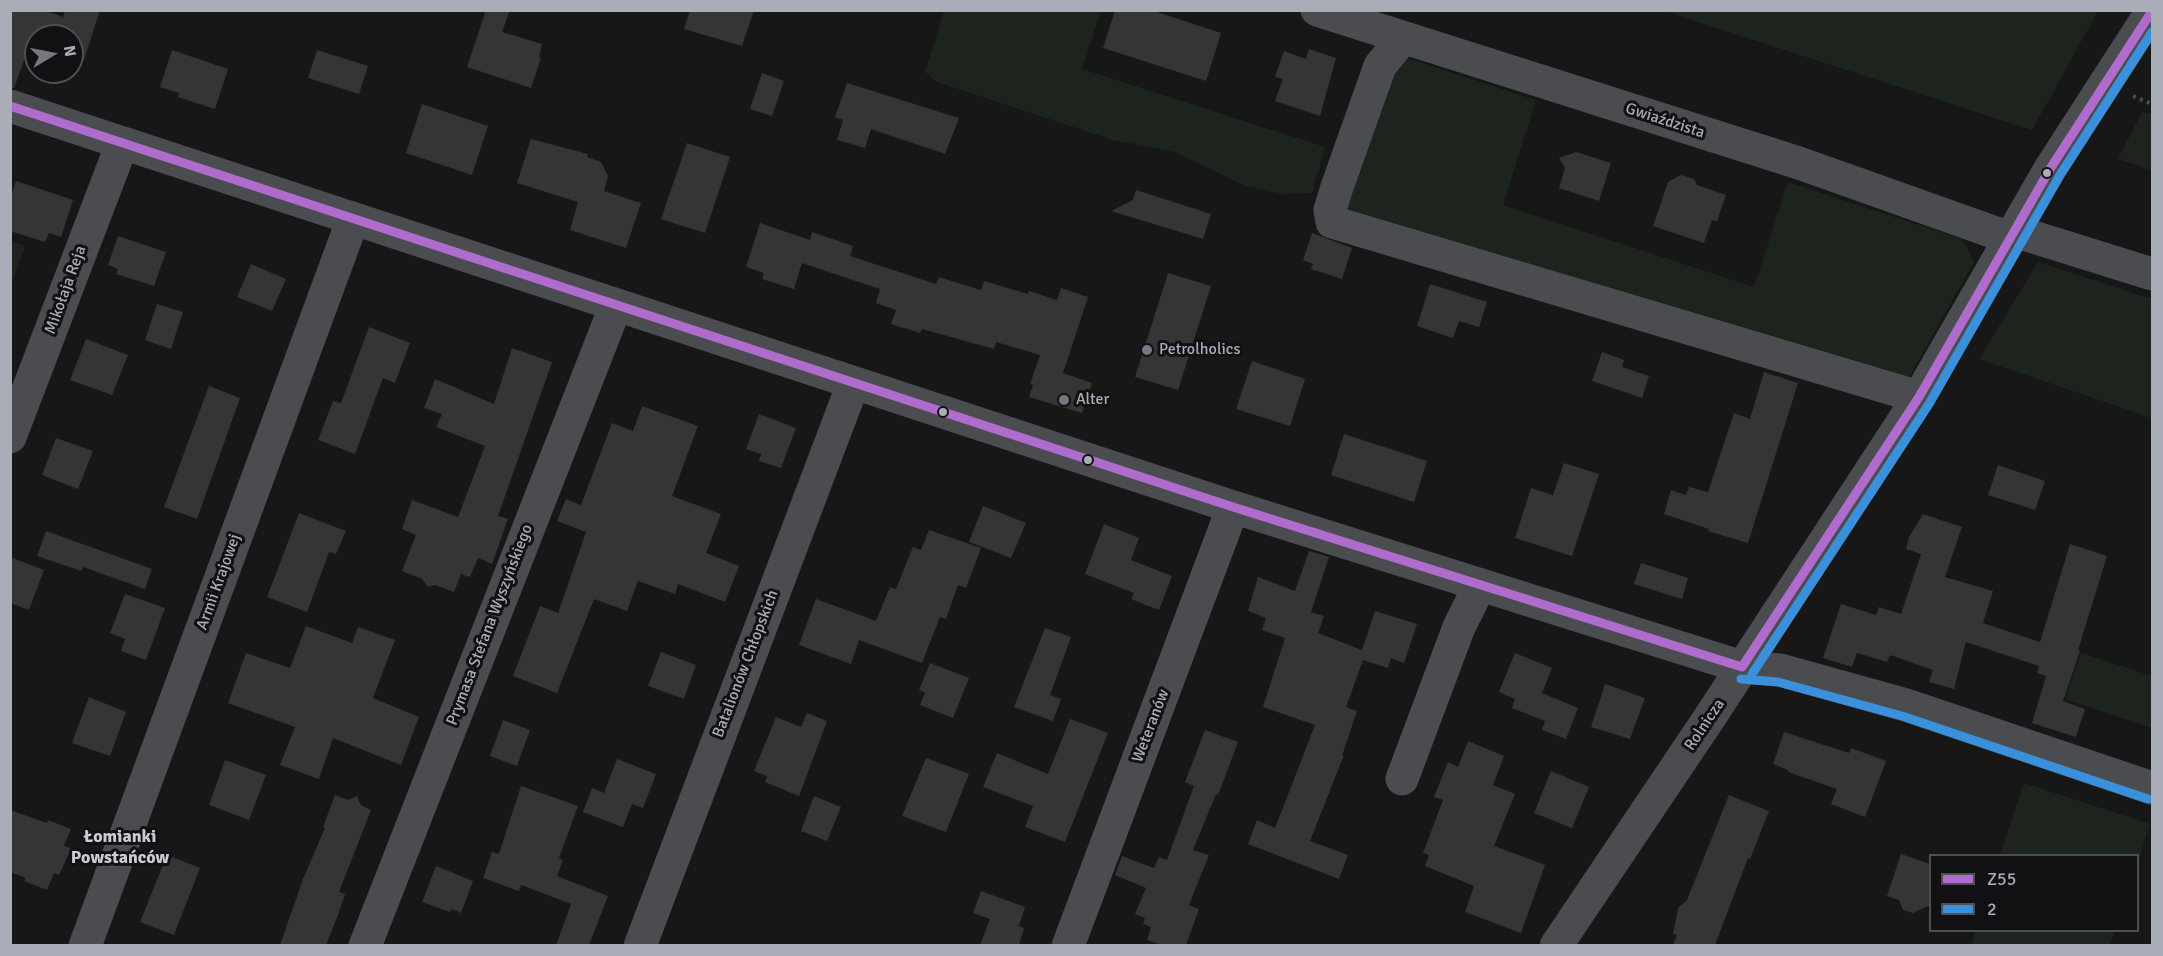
<!DOCTYPE html>
<html>
<head>
<meta charset="utf-8">
<style>
  body { margin:0 }
  #map { position:relative; width:2163px; height:956px; overflow:hidden; background:#171717; font-family:Signika,sans-serif }
  canvas { display:block }
  .frame { position:absolute; inset:0; border:12px solid #a8adb8; pointer-events:none }
  .legend { position:absolute; left:1929px; top:854px; width:210px; height:78px; box-sizing:border-box; background:#111113; border:2px solid #4d4f55; margin:0; padding:8px 10px; list-style:none; font-size:18px; color:#a8adb8 }
  .legend li { display:flex; align-items:center; gap:12px; height:30px }
  .legend b { width:30px; border:2px solid #4d4f55 }
  .north { position:absolute; left:24px; top:24px; width:60px; height:60px; box-sizing:border-box; background:#111113; border:2px solid #4d4f55; border-radius:50%; rotate:80deg; font-size:16px; font-weight:700; line-height:24px; text-align:center; color:#a8adb8 }
  .north::after { content:''; display:block; margin:auto; width:21px; height:27px; background:#757880; clip-path:polygon(50% 0,100% 100%,50% 72%,0 100%) }
</style>
</head>
<body>
<div id="map">
<canvas width="2163" height="956"></canvas>
<div class="frame"></div>
<ul class="legend">
<li><b style="height:8px;background:#b06ccc"></b>Z55</li>
<li><b style="height:8px;background:#3a90db"></b>2</li>
</ul>
<div class="north">N</div>
</div>
<script>
const context = document.querySelector('canvas').getContext('2d');
context.lineJoin = 'round';
function fillPath(path, color) { context.fillStyle = color; context.fill(path, 'evenodd'); }
function stroke(path, color, width, dash) { context.strokeStyle = color; context.lineWidth = width; context.lineCap = dash ? 'butt' : 'round'; context.setLineDash(dash || []); context.stroke(path); }
function write(font, color, halo, rows, align = 'center') {
  context.font = font + ' Signika,sans-serif'; context.lineWidth = 6; context.setLineDash([]); context.textBaseline = 'middle'; context.strokeStyle = halo; context.fillStyle = color; for (const [text, x, y, turn = 0] of rows) {
    context.save(); context.translate(x, y); context.rotate((+turn || 0) * Math.PI / 180); context.textAlign = isNaN(turn) ? turn : align; if (halo) context.strokeText(text, 0, 0); context.fillText(text, 0, 0); context.restore();
  }
}
const green = new Path2D(`
  M 944,11 L 1101,11 L 1082,69 L 1325,147 L 1312,193 L 1281,194 L 1243,185 L 1175,152 L 1113,140 L 937,82 L 925,72 Z
  M 1664,11 L 2098,11 L 2032,130 Z
  M 1407,58 L 1536,100 L 1503,205 L 1754,287 L 1788,182 L 1962,239 L 1974,262 L 1905,385 L 1343,208 L 1391,77 Z
  M 2142,112 L 2152,114 L 2152,170 L 2118,159 Z
  M 11,241 L 25,246 L 11,287 L 10,241 Z
  M 2038,262 L 2152,299 L 2152,418 L 1979,359 Z
  M 2081,653 L 2152,676 L 2152,728 L 2065,699 Z
  M 2024,783 L 2150,824 L 2138,863 L 2138,856 L 2000,855 Z
  M 1976,930 L 2115,930 L 2115,931 L 2110,945 L 1971,945 Z`);
const building = new Path2D(`
  M 10,10 L 44,10 L 63,17 L 65,10 L 100,10 L 84,60 L 72,56 L 72,36 L 36,36 L 36,44 L 31,42 L 14,88 L 10,88 Z
  M 486,10 L 510,10 L 502,32 L 542,44 L 539,57 L 541,58 L 531,88 L 467,67 Z
  M 690,10 L 754,10 L 742,46 L 684,29 Z
  M 1115,10 L 1151,10 L 1221,33 L 1206,81 L 1103,48 Z
  M 1309,49 L 1336,58 L 1320,116 L 1275,101 L 1283,79 L 1275,77 L 1284,51 L 1306,59 Z
  M 172,50 L 228,69 L 215,109 L 178,97 L 179,93 L 160,87 Z
  M 317,50 L 368,66 L 359,94 L 308,78 Z
  M 762,73 L 784,81 L 772,116 L 750,109 Z
  M 847,83 L 959,118 L 945,154 L 871,129 L 865,148 L 837,140 L 843,120 L 835,117 Z
  M 422,104 L 488,126 L 472,175 L 406,153 Z
  M 531,139 L 588,154 L 587,157 L 601,162 L 608,176 L 604,191 L 641,203 L 626,248 L 570,230 L 578,202 L 517,183 Z
  M 687,143 L 730,157 L 705,233 L 661,219 Z
  M 1576,152 L 1611,163 L 1599,201 L 1559,188 L 1565,168 L 1559,158 Z
  M 1681,175 L 1694,179 L 1697,185 L 1726,195 L 1717,221 L 1712,220 L 1704,243 L 1653,226 L 1668,182 Z
  M 16,181 L 73,200 L 61,237 L 49,233 L 45,242 L 10,231 L 10,199 Z
  M 1136,190 L 1211,214 L 1203,239 L 1111,211 L 1133,200 Z
  M 760,223 L 810,240 L 812,232 L 853,246 L 850,256 L 936,284 L 939,277 L 981,290 L 984,281 L 1028,294 L 1029,291 L 1057,300 L 1061,288 L 1088,297 L 1063,373 L 1092,383 L 1082,413 L 1029,397 L 1033,385 L 1030,384 L 1040,355 L 996,342 L 994,349 L 922,329 L 920,333 L 891,324 L 896,310 L 876,303 L 880,289 L 802,263 L 794,289 L 762,279 L 764,273 L 746,267 Z
  M 1312,233 L 1352,248 L 1342,279 L 1311,269 L 1313,264 L 1303,260 Z
  M 118,236 L 166,252 L 154,286 L 116,274 L 118,269 L 108,265 Z
  M 251,264 L 286,279 L 272,311 L 237,297 Z
  M 1168,273 L 1211,286 L 1178,390 L 1135,377 Z
  M 1430,284 L 1487,302 L 1479,327 L 1459,321 L 1453,338 L 1417,326 Z
  M 157,304 L 183,312 L 171,349 L 145,340 Z
  M 369,327 L 410,343 L 395,383 L 383,378 L 355,454 L 318,440 L 333,401 L 341,403 Z
  M 86,339 L 128,355 L 112,395 L 70,380 Z
  M 512,348 L 552,362 L 498,516 L 508,519 L 492,564 L 478,558 L 470,577 L 461,574 L 454,592 L 435,585 L 428,587 L 422,579 L 402,571 L 416,535 L 402,529 L 412,500 L 458,517 L 485,446 L 436,427 L 442,414 L 424,408 L 435,379 L 494,404 Z
  M 1602,352 L 1624,360 L 1622,367 L 1649,376 L 1642,398 L 1592,381 Z
  M 1252,361 L 1305,379 L 1290,426 L 1236,409 Z
  M 1764,372 L 1798,383 L 1748,543 L 1708,531 L 1709,529 L 1664,514 L 1671,490 L 1686,495 L 1689,487 L 1708,492 L 1734,413 L 1750,419 Z
  M 209,386 L 240,398 L 197,519 L 164,507 Z
  M 642,406 L 698,426 L 672,496 L 721,514 L 706,553 L 739,566 L 725,602 L 678,584 L 675,594 L 638,581 L 627,611 L 594,599 L 557,693 L 513,676 L 540,606 L 558,613 L 586,532 L 557,521 L 566,499 L 581,505 L 612,423 L 633,431 Z
  M 759,414 L 796,428 L 781,468 L 759,461 L 761,454 L 746,449 Z
  M 1344,434 L 1427,461 L 1414,502 L 1331,475 Z
  M 56,438 L 93,451 L 78,489 L 42,475 Z
  M 1564,463 L 1599,474 L 1572,556 L 1515,538 L 1531,488 L 1553,495 Z
  M 1998,465 L 2045,481 L 2035,510 L 1988,495 Z
  M 983,506 L 1026,523 L 1011,558 L 969,542 Z
  M 299,513 L 346,531 L 336,554 L 329,552 L 307,612 L 267,597 Z
  M 1923,514 L 1962,527 L 1945,577 L 1993,591 L 1983,623 L 2040,642 L 2070,544 L 2107,556 L 2078,650 L 2080,651 L 2063,701 L 2085,709 L 2076,737 L 2032,723 L 2046,676 L 2037,673 L 2039,666 L 1966,642 L 1954,689 L 1929,682 L 1933,670 L 1890,655 L 1887,662 L 1857,653 L 1852,667 L 1823,658 L 1841,604 L 1876,615 L 1879,607 L 1901,614 L 1921,554 L 1906,549 L 1909,537 Z
  M 1104,524 L 1139,538 L 1131,560 L 1172,576 L 1159,610 L 1131,599 L 1134,593 L 1085,574 Z
  M 929,530 L 981,548 L 966,588 L 958,585 L 946,619 L 940,617 L 922,663 L 859,640 L 851,664 L 799,645 L 816,599 L 876,621 L 890,587 L 896,589 L 913,547 L 921,550 Z
  M 46,531 L 152,569 L 145,589 L 83,567 L 81,571 L 37,556 Z
  M 1309,551 L 1329,557 L 1311,612 L 1324,616 L 1318,633 L 1362,650 L 1375,611 L 1417,624 L 1404,663 L 1391,658 L 1388,668 L 1363,660 L 1346,707 L 1357,711 L 1342,756 L 1344,755 L 1310,841 L 1348,855 L 1339,879 L 1248,844 L 1257,820 L 1275,828 L 1315,725 L 1263,707 L 1285,638 L 1262,630 L 1266,618 L 1248,611 L 1258,577 L 1295,591 Z
  M 10,557 L 44,570 L 29,610 L 10,603 Z
  M 1641,563 L 1688,578 L 1682,599 L 1634,584 Z
  M 125,594 L 165,608 L 146,660 L 121,651 L 125,639 L 110,633 Z
  M 306,626 L 352,643 L 358,627 L 395,640 L 373,698 L 419,717 L 401,765 L 333,738 L 319,779 L 280,765 L 295,727 L 228,703 L 246,653 L 290,668 Z
  M 1045,628 L 1071,637 L 1050,695 L 1061,699 L 1053,721 L 1014,707 Z
  M 661,652 L 696,665 L 684,699 L 648,686 Z
  M 1515,653 L 1552,668 L 1542,693 L 1578,708 L 1566,739 L 1542,730 L 1545,721 L 1512,708 L 1515,699 L 1499,692 Z
  M 930,663 L 969,678 L 953,718 L 920,705 L 925,693 L 919,690 Z
  M 1605,684 L 1645,698 L 1630,739 L 1591,727 Z
  M 89,697 L 126,712 L 110,756 L 72,743 Z
  M 807,713 L 827,721 L 799,796 L 765,782 L 767,776 L 754,771 L 776,717 L 801,727 Z
  M 1070,719 L 1108,733 L 1065,842 L 1025,827 L 1033,806 L 983,787 L 997,753 L 1048,774 Z
  M 503,720 L 530,730 L 517,766 L 490,756 Z
  M 1205,730 L 1238,742 L 1218,795 L 1216,794 L 1193,850 L 1209,855 L 1189,905 L 1199,909 L 1186,945 L 1163,945 L 1147,940 L 1151,927 L 1143,924 L 1145,918 L 1135,914 L 1146,888 L 1115,875 L 1122,856 L 1154,868 L 1159,857 L 1167,860 L 1194,786 L 1185,782 Z
  M 1784,732 L 1849,753 L 1851,748 L 1886,761 L 1865,817 L 1831,804 L 1837,789 L 1788,772 L 1788,770 L 1773,764 Z
  M 1468,741 L 1504,756 L 1493,785 L 1515,794 L 1494,846 L 1545,865 L 1521,933 L 1465,912 L 1474,886 L 1425,866 L 1429,855 L 1423,853 L 1443,800 L 1434,797 L 1448,762 L 1458,767 Z
  M 926,758 L 969,774 L 946,832 L 902,816 Z
  M 617,759 L 656,774 L 643,808 L 632,804 L 623,827 L 583,812 L 592,788 L 604,793 Z
  M 225,760 L 266,775 L 249,820 L 209,805 Z
  M 1551,771 L 1589,787 L 1572,828 L 1534,813 Z
  M 521,786 L 578,806 L 559,858 L 563,860 L 557,876 L 608,896 L 589,945 L 556,945 L 571,904 L 521,885 L 519,891 L 483,878 L 492,852 L 499,854 Z
  M 335,795 L 348,800 L 357,796 L 361,805 L 371,810 L 339,892 L 345,894 L 338,915 L 326,945 L 280,945 L 303,879 L 325,828 L 323,827 Z
  M 1729,795 L 1769,811 L 1750,859 L 1748,858 L 1715,945 L 1673,945 L 1677,935 L 1673,934 L 1678,908 L 1687,900 Z
  M 814,796 L 841,807 L 827,841 L 801,831 Z
  M 10,810 L 47,823 L 48,820 L 71,829 L 64,846 L 71,848 L 65,862 L 59,875 L 54,873 L 47,890 L 24,881 L 26,878 L 10,872 Z
  M 1901,854 L 1930,864 L 1930,905 L 1913,913 L 1903,910 L 1899,900 L 1887,896 Z
  M 167,855 L 200,868 L 174,935 L 140,922 Z
  M 436,866 L 473,881 L 461,913 L 452,909 L 450,912 L 422,902 Z
  M 981,891 L 1025,907 L 1019,926 L 1024,928 L 1019,945 L 980,945 L 990,919 L 973,913 Z`);
const path = new Path2D(`
  M 2133,96 L 2152,104`);
const minor = new Path2D(`
  M 1317,10 L 1799,163 L 2010,238
  M 1403,38 L 1380,66 L 1337,187 L 1330,210 L 1332,222 L 1919,397
  M 10,106 L 1233,507 L 1742,667 L 1780,670 L 1906,705 L 2152,788
  M 2014,231 L 2152,274
  M 10,437 L 122,144
  M 1402,779 L 1459,627 L 1480,585
  M 85,946 L 353,219
  M 365,946 L 616,305
  M 640,946 L 853,384
  M 1068,946 L 1233,507
  M 1556,946 L 1712,714 L 1919,397 L 2050,169 L 2152,11`);
const bus1 = new Path2D(`
  M 10,106 L 1233,507 L 1742,667
  M 1742,667 L 1919,397 L 2050,169 L 2152,11`);
const bus2 = new Path2D(`
  M 1752,674 L 1929,404 L 2060,175 L 2152,32
  M 1741,679 L 1778,682 L 1902,716 L 2148,799`);
const markers = [
  [2047,173,5,"#a8adb8"],
  [1147,350,6,"#757880"],
  [1064,400,6,"#757880"],
  [943,412,5,"#a8adb8"],
  [1088,460,5,"#a8adb8"]
];
const streetNames = [
  ["Gwiaździsta",1665,121,18],
  ["Mikołaja Reja",66,290,-70],
  ["Armii Krajowej",219,582,-70],
  ["Prymasa Stefana Wyszyńskiego",490,625,-69],
  ["Batalionów Chłopskich",746,664,-69],
  ["Rolnicza",1705,725,-56],
  ["Weteranów",1151,726,-69]
];
const poiNames = [
  ["Petrolholics",1159,350],
  ["Alter",1076,400]
];
const neighbourhoodNames = [
  ["Łomianki",120,837],
  ["Powstańców",120,858]
];
fillPath(green, '#1d241e');
fillPath(building, '#353536');
stroke(path, '#4d4e52', 4, [3, 4.5]);
stroke(minor, '#4b4c50', 33);
stroke(bus1, '#b06ccc', 9);
stroke(bus2, '#3a90db', 9);
for (const [x, y, r, color] of markers) { const dot = new Path2D(); dot.arc(x, y, r, 0, 2 * Math.PI); context.fillStyle = color; context.fill(dot); stroke(dot, '#111113', 2); }
write('16px', '#a8adb8', '#111113', streetNames);
write('16px', '#a8adb8', '#111113', poiNames, 'left');
write('bold 18px', '#c9ccd4', '#111113', neighbourhoodNames);
</script>
</body>
</html>
